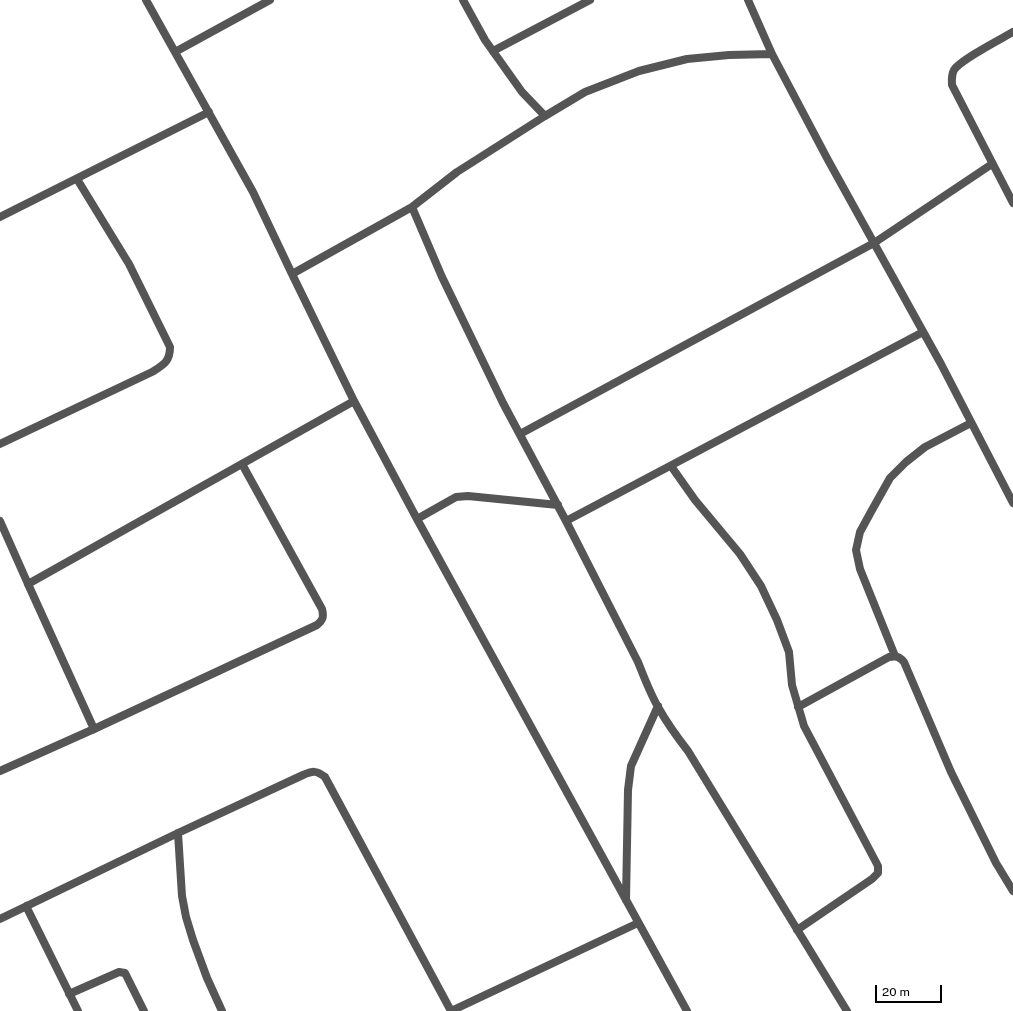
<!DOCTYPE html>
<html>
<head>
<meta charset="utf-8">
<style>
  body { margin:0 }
  #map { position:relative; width:1013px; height:1011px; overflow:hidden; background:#fff; font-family:"Public Sans",sans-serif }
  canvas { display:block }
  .scale { position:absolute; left:875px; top:985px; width:67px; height:18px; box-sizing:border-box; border:2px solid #000; border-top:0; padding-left:5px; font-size:12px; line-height:14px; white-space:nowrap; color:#000; -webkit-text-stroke:3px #fff; paint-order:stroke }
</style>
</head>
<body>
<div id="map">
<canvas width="1013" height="1011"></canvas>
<div class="scale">20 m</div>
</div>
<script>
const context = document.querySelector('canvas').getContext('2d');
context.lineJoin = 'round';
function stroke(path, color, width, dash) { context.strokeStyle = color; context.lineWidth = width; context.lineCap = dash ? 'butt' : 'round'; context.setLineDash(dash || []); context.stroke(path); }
const lane = new Path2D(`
  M 1013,32 C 1001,39 960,60 954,70 C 951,75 952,80 952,85 L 1013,203
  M 493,51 L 590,0
  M 874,243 L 992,164
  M 0,444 L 152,372 C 163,365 170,362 170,347 L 129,264 L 77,179
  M 0,521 L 28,584
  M 94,729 L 317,625 C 323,620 324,617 322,609 L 242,464`);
const street = new Path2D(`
  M 146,0 L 253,192 L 292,274 L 354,401 L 417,519 L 687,1011
  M 463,0 L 485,40 L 522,92 L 545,116
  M 748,0 L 772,54 L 828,160 L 941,364 L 1013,503
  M 175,52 L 270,0
  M 412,207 L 442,277 L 503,403 L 566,521 L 638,662 C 644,677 650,693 658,707 C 667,723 677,737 688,751 L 847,1011
  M 0,217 L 209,112
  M 292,274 L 412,207 L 457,172 L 545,116 L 585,92 L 639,71 L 687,59 L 729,55 L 772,54
  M 520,434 L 874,243
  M 671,466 L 695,500 L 740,554 L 761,586 L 777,620 L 789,652 L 792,685 L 804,726 L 878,866 L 878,873 L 872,879 L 797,930
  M 417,519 L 456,497 L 468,496 L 558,505
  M 566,521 L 923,332
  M 895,656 L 860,569 L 856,550 L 860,532 L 872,510 L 890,478 L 906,462 L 925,447 L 971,423
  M 798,707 L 889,657 C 896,656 899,656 904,662 L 951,772 L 996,863 L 1013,891
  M 0,771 L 94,729 L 28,584 L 354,401
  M 178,833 L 182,896 L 186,917 L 193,940 L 207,978 L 222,1011
  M 626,900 L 628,790 L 631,766 L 658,706
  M 26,906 L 78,1011
  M 0,919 L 178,833 L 303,775 C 313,771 316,770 325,777 L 451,1011
  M 69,994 L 119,972 L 125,973 L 144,1011
  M 451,1011 L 638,923`);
stroke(lane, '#555', 8);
stroke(street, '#555', 8);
</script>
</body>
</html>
